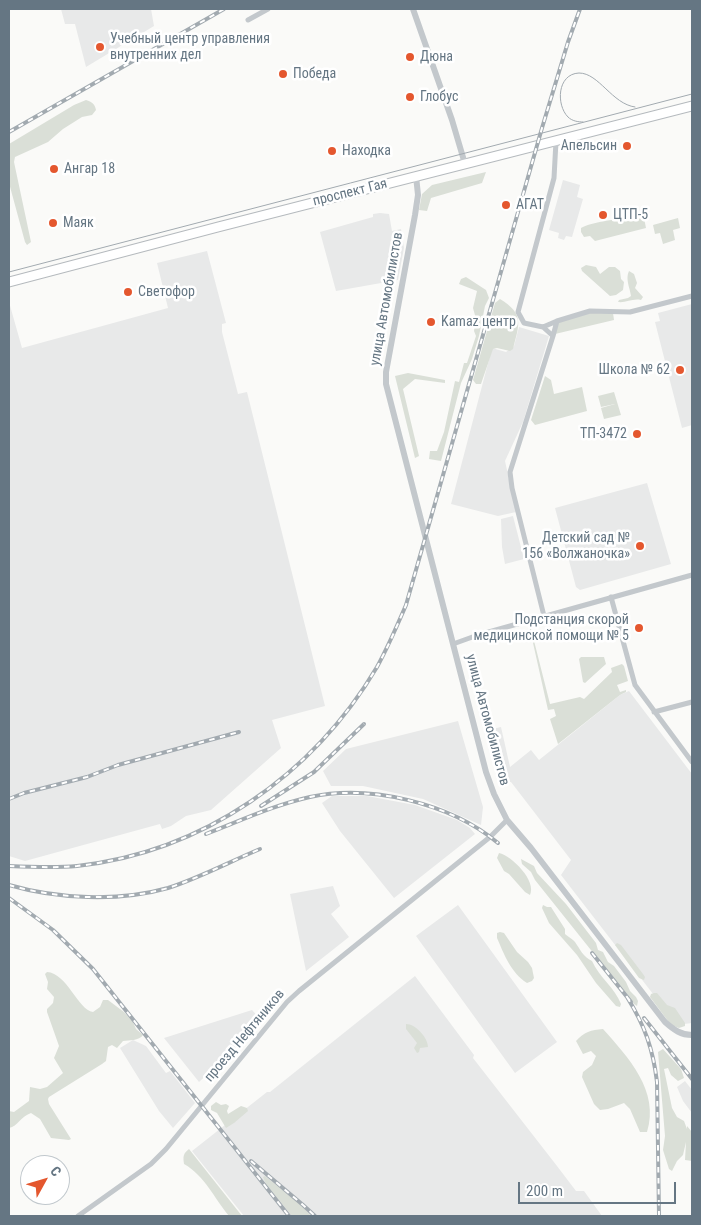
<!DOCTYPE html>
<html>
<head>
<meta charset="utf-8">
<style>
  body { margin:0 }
  #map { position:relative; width:701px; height:1225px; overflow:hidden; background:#fafaf8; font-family:"Roboto Condensed",sans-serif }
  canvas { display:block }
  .frame { position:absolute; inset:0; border:10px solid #657683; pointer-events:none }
  .north { position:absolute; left:20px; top:1155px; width:50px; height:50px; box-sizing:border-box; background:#fff; border:1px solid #c1c8cd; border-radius:50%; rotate:51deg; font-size:14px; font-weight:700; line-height:20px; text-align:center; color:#657683 }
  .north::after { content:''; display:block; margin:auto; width:18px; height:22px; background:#e4572e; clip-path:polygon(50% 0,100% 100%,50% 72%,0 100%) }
  .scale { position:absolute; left:518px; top:1182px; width:158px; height:22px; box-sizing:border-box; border:2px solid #657683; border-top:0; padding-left:6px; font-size:15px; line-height:18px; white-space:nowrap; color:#657683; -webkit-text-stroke:4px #fff; paint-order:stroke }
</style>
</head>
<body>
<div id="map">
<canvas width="701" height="1225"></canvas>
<div class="frame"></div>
<div class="north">С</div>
<div class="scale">200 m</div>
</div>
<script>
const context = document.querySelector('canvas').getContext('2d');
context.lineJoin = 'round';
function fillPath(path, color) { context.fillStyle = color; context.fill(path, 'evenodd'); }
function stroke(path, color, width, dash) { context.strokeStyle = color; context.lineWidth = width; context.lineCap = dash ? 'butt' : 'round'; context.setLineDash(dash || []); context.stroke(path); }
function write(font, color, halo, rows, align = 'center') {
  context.font = font + ' "Roboto Condensed",sans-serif'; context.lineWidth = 5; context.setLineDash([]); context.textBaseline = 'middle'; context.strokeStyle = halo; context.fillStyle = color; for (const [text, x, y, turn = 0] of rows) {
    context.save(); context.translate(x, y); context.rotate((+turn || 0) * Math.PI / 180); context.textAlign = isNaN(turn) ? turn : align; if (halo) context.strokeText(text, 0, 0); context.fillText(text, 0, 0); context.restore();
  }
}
const built = new Path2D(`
  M 61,9 L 151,9 L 154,26 L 86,67 L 75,24 L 65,24 Z
  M 563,180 L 580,185 L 577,197 L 583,199 L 572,237 L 566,236 L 564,240 L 558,238 L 559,233 L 549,230 Z
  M 380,213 L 389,214 L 392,231 L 401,229 L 404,248 L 398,280 L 336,291 L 320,232 L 373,217 L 373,214 Z
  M 207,251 L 226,323 L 222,324 L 222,332 L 238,394 L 247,392 L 325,706 L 272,720 L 281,748 L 211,810 L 186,816 L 171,826 L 162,829 L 160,824 L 25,861 L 9,856 L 9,302 L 22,348 L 168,308 L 157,263 Z
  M 692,304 L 692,425 L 682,428 L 655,322 L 660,321 L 658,313 Z
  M 519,327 L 549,336 L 523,422 L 505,461 L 516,512 L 498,516 L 451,504 L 492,348 L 506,352 L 514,346 Z
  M 647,483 L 671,564 L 580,590 L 576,587 L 555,508 Z
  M 513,516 L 524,559 L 505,564 L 502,547 L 501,519 Z
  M 629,691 L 692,774 L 692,1023 L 677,1025 L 561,875 L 571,860 L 511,782 L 500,781 L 488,730 L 501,727 L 510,767 L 531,750 L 539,760 L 620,695 Z
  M 458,721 L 483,807 L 481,825 L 423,799 L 363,786 L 331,786 L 323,771 L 346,749 Z
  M 332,796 L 367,796 L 415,805 L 457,820 L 470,828 L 475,834 L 394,898 L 340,831 L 322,803 Z
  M 333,886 L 340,906 L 331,914 L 349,937 L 306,971 L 290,894 Z
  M 458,905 L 557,1042 L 515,1073 L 416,936 Z
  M 415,976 L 474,1055 L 473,1058 L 557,1166 L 576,1191 L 584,1191 L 602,1216 L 244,1216 L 192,1151 L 267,1092 L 270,1092 Z
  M 252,1010 L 263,1022 L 199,1082 L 164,1038 Z
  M 133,1040 L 146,1046 L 166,1073 L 170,1071 L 195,1103 L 173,1128 L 159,1111 L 120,1048 Z
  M 685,1081 L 692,1090 L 692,1113 L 683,1101 L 677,1087 Z`);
const green = new Path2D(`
  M 86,100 C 92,102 95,104 96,110 L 92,115 L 82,117 L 63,129 L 48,142 L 15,157 L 14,162 L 31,242 L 27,245 L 25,242 L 9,183 L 9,144 L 74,105 Z
  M 486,172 L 482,183 L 431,198 L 427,211 L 419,210 L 422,194 L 432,185 Z
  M 628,217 L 638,219 L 644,218 L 646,228 L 595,241 L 590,236 L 584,237 L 581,232 L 581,228 C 591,222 614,220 628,217 Z
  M 678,218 L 680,228 L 673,230 L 675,240 L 663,244 L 660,233 L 655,234 L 653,225 Z
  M 586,265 L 596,267 L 600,274 L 609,267 L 615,267 L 620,271 L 621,279 L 624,282 L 623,290 L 616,295 L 610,296 L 582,271 L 581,268 Z
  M 629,271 L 634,274 L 637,283 L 635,288 L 643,297 L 641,300 C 633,298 626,303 618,302 L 619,300 L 628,298 L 631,296 C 630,288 625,279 629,271 Z
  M 466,277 L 486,290 L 489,298 L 485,306 L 479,336 L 472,359 L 461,383 L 441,461 L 429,459 L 430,451 L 437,451 L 444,432 L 455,381 L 459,382 L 464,363 L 467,363 L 476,336 L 474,331 L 476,319 L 473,308 L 477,291 L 459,284 L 461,279 Z
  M 500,299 C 525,314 519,325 513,349 L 510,351 L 497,348 L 493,349 L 482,381 L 481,384 L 476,384 L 473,380 L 495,303 Z
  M 589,313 L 613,313 L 614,320 L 555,334 L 558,322 Z
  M 408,373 L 445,380 L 445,383 L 415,379 L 403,389 L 419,456 L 415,458 L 395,376 Z
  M 545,376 L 551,380 L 554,394 L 582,387 L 587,411 L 535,425 L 531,420 Z
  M 614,392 L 621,415 L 604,419 L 601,408 L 615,404 L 601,407 L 598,396 Z
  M 529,625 L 530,625 L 550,704 L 580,697 L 584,699 L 612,672 L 611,668 L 622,664 L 624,666 L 628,681 L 617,685 L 620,692 L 626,690 L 626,692 L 620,695 L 558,744 L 550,719 L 556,716 L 554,709 L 548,710 Z
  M 581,657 L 604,657 L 606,664 L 585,683 L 583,682 L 579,659 Z
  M 499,853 C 512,856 537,881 530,895 L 525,892 L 509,874 L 504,871 L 497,858 Z
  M 521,859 L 534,866 L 537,873 L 566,904 L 596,943 L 598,950 L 603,952 L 608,962 L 614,966 L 626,982 L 630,991 L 636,997 L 638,1001 L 637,1006 L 634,1004 L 535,880 L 531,872 L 522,864 Z
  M 543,905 L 547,907 L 551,907 L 565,929 L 565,934 C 568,937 573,939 575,942 C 580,949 583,957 592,961 C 599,977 615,988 621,1004 L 620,1007 L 616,1006 L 596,983 L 577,955 L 549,923 L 542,908 Z
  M 500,932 L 504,933 L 517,952 L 528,962 L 532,968 L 534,978 L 532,981 L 527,983 C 511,973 504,954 497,938 L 497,933 Z
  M 617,943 L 621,945 L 643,974 L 645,977 L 644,980 L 639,978 L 615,945 Z
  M 47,972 C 67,973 78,1010 93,1012 L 100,1007 L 103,1000 L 108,1000 L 124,1012 L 133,1022 L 136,1029 L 143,1035 C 139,1041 129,1040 123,1041 L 117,1048 L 112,1045 L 108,1047 L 106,1061 L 102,1064 L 49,1097 L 48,1099 L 49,1104 L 71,1139 L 69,1140 L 51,1138 L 40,1119 L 31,1113 C 20,1117 18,1126 9,1128 L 9,1111 L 14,1112 L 29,1101 L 30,1087 L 40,1089 L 47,1087 L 63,1073 L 54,1058 L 59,1046 L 47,1012 L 47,1009 L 53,1003 L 54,997 L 47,989 L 48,982 L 45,974 Z
  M 654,993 L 657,993 L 667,1005 L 675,1008 L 685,1023 L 685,1026 L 679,1028 L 671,1025 L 650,997 L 651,994 Z
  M 406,1024 C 416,1024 428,1038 428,1047 L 420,1048 L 419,1052 L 417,1053 L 414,1048 L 417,1043 L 406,1029 Z
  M 603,1029 C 628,1057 660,1091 647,1132 L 640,1132 L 630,1109 L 624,1103 L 608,1109 L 600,1110 L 594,1104 L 582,1077 L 583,1072 L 592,1065 L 596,1056 L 591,1051 L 583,1054 L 576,1041 C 584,1032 591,1030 603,1029 Z
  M 663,1049 L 681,1069 L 684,1078 L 678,1081 L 671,1075 L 668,1068 L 664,1069 L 672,1108 L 677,1117 L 684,1121 L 687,1129 L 687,1126 L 692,1132 L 692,1161 L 685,1160 L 686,1142 L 683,1155 L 677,1161 L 672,1171 L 669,1169 L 663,1150 L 665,1136 L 658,1052 Z
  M 216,1102 L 221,1105 L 226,1104 L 229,1106 L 227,1111 L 228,1114 L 241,1106 L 247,1108 L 248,1111 L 234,1123 L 226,1128 L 217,1113 L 211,1110 L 211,1106 Z
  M 189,1149 L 242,1216 L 229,1216 C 214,1198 205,1176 184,1164 C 183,1156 183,1154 189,1149 Z
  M 265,1176 L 301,1205 L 311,1216 L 292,1216 L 266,1184 L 263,1177 Z`);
const minor = new Path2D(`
  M 248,20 L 268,9
  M 557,321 L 590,311 L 630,312 L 692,296
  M 543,327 L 553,336
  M 611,597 L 635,685 L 692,762
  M 544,616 L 512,488 L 510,472 L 553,336 L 557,321 L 543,327 L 524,323 L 518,312 L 554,178 L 556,141
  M 453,644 L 478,635 L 692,575
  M 654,712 L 692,702
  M 78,1216 L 151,1164 L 166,1149 L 287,1002 L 299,991 L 490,837 L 507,820`);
const tertiary = new Path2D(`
  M 413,9 L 452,120 L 465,164
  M 416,176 L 418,195 L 415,215 L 386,372 L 386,384 L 486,772 L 494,794 L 507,820 L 531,848 L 665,1022 C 674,1030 681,1035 692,1035`);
const primary = new Path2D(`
  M 9,282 L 218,227 L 692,106`);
const tram = new Path2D(`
  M 583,122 C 578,122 572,121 568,117 C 556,105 557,74 579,73 C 599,73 612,104 635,107
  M 9,272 L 692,94`);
const rail = new Path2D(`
  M 9,132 L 224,9
  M 9,799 L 24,793 L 87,777 L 118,765 L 239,732
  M 261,806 L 314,772 L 364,724
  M 206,834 C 240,821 274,805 310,797 C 370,784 450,803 498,843
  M 9,866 C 31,867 55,868 77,866 C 203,852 313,775 377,667 C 388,647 397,626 406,605 L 542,128 L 568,42 L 580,9
  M 9,885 C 57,899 119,902 168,888 C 199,878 229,862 260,849
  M 9,898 L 53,930 L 93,969 L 289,1216
  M 592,953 L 631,1002
  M 627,997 C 645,1026 653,1049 657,1082 L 659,1216
  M 644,1018 L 692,1079
  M 251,1161 L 303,1205 L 315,1216`);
const markers = [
  [100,47,5,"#e4572e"],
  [410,57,5,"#e4572e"],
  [283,74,5,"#e4572e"],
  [410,97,5,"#e4572e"],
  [627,146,5,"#e4572e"],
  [332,151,5,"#e4572e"],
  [54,169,5,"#e4572e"],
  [506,205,5,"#e4572e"],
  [603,215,5,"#e4572e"],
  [53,223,5,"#e4572e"],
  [128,292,5,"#e4572e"],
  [431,322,5,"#e4572e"],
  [680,370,5,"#e4572e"],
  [637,434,5,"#e4572e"],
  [640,546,5,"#e4572e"],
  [639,628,5,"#e4572e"]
];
const poiNames = [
  ["Учебный центр управления",110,39],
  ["внутренних дел",110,55],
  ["Дюна",420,57],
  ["Победа",293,74],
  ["Глобус",420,97],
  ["Апельсин",617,146,"right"],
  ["Находка",342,151],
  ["Ангар 18",64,169],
  ["АГАТ",516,205],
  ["ЦТП-5",613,215],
  ["Маяк",63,223],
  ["Светофор",138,292],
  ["Kamaz центр",441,322],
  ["Школа № 62",670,370,"right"],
  ["ТП-3472",627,434,"right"],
  ["Детский сад №",630,538,"right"],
  ["156 «Волжаночка»",630,554,"right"],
  ["Подстанция скорой",629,620,"right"],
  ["медицинской помощи № 5",629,636,"right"]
];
const streetNames = [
  ["проспект Гая",350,193,-14],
  ["улица Автомобилистов",387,299,-80],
  ["улица Автомобилистов",487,720,75],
  ["проезд Нефтяников",245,1036,-50]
];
fillPath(built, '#e8e9e9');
fillPath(green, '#dadfd7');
stroke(primary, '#b5babe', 11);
stroke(minor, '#c3c8cc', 5);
stroke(tertiary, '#c3c8cc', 6);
stroke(primary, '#fff', 9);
stroke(tram, '#a2aab0', 1);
stroke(rail, '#a2aab0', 4);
stroke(rail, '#fff', 2, [5.5]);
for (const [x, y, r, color] of markers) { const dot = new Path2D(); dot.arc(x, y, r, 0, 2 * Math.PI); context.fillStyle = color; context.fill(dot); stroke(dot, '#fff', 2); }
write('14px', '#657683', '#fff', poiNames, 'left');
write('14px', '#657683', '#fff', streetNames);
</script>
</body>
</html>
